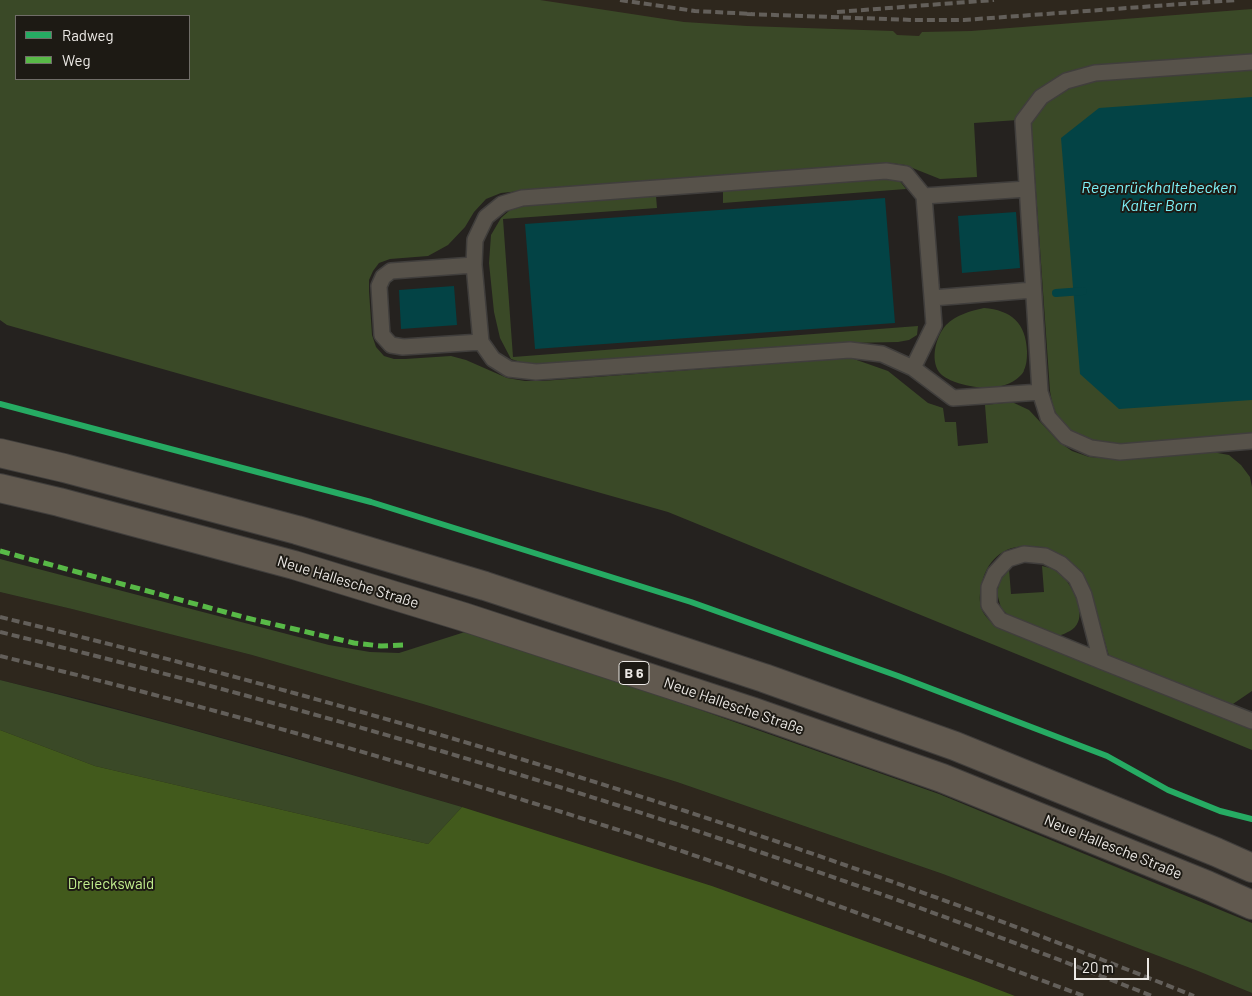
<!DOCTYPE html>
<html>
<head>
<meta charset="utf-8">
<style>
  body { margin:0 }
  #map { position:relative; width:1252px; height:996px; overflow:hidden; background:#25221f; font-family:Barlow,sans-serif }
  canvas { display:block }
  .legend { position:absolute; left:15px; top:15px; width:175px; height:65px; box-sizing:border-box; background:#1d1a14; border:1px solid #706d68; margin:0; padding:6px 9px; list-style:none; font-size:15px; color:#ece9e5 }
  .legend li { display:flex; align-items:center; gap:10px; height:25px }
  .legend b { width:25px; border:1px solid #706d68 }
  .scale { position:absolute; left:1074px; top:958px; width:75px; height:22px; box-sizing:border-box; border:2px solid #ece9e5; border-top:0; padding-left:6px; font-size:15px; line-height:18px; white-space:nowrap; color:#ece9e5; -webkit-text-stroke:4px #1d1a14; paint-order:stroke }
</style>
</head>
<body>
<div id="map">
<canvas width="1252" height="996"></canvas>
<ul class="legend">
<li><b style="height:6px;background:#26ab63"></b>Radweg</li>
<li><b style="height:6px;background:#58b947"></b>Weg</li>
</ul>
<div class="scale">20 m</div>
</div>
<script>
const context = document.querySelector('canvas').getContext('2d');
context.lineJoin = 'round';
function fillPath(path, color) { context.fillStyle = color; context.fill(path, 'evenodd'); }
function stroke(path, color, width, dash) { context.strokeStyle = color; context.lineWidth = width; context.lineCap = dash ? 'butt' : 'round'; context.setLineDash(dash || []); context.stroke(path); }
function write(font, color, halo, rows, align = 'center') {
  context.font = font + ' Barlow,sans-serif'; context.lineWidth = 4; context.setLineDash([]); context.textBaseline = 'middle'; context.strokeStyle = halo; context.fillStyle = color; for (const [text, x, y, turn = 0] of rows) {
    context.save(); context.translate(x, y); context.rotate((+turn || 0) * Math.PI / 180); context.textAlign = isNaN(turn) ? turn : align; if (halo) context.strokeText(text, 0, 0); context.fillText(text, 0, 0); context.restore();
  }
}
const built = new Path2D(`
  M 361,0 L 1252,0 L 1252,25 L 719,66 Z
  M 0,592 L 72,609 L 252,655 L 423,704 L 677,782 L 943,874 L 1201,972 L 1252,993 L 1252,996 L 1015,996 L 976,981 L 712,886 L 462,807 L 285,755 L 92,702 L 0,680 Z`);
const green = new Path2D(`
  M 0,0 L 540,0 L 684,22 L 747,26 L 893,31 L 897,35 L 919,36 L 922,32 L 971,31 L 1252,9 L 1252,55 L 1094,67 L 1018,120 L 974,123 L 977,177 L 940,179 L 905,165 L 891,163 L 520,191 L 501,193 L 486,199 L 474,212 L 465,227 L 448,245 L 428,256 L 390,259 L 379,263 L 373,271 L 369,280 L 369,291 L 372,335 L 376,347 L 384,356 L 394,359 L 405,359 L 451,356 L 466,360 L 507,378 L 525,381 L 542,381 L 851,358 L 888,371 L 928,403 L 943,408 L 945,422 L 956,422 L 958,446 L 988,443 L 985,405 L 1012,402 L 1029,410 L 1059,442 L 1072,451 L 1089,457 L 1123,459 L 1212,452 L 1229,455 L 1241,465 L 1250,477 L 1252,487 L 1252,691 L 1230,706 L 1109,656 C 1101,630 1096,600 1081,577 C 1078,571 1072,563 1067,559 C 1059,553 1048,549 1039,547 C 1008,542 987,556 981,587 C 977,608 983,617 1000,628 L 1252,728 L 1252,750 L 668,512 L 7,325 L 0,320 ZM 16,16 L 189,16 L 189,79 L 16,79 Z
  M 1252,66 L 1252,435 C 1228,437 1204,438 1179,440 C 1145,443 1106,451 1074,432 C 1071,431 1067,429 1065,426 C 1055,417 1052,403 1050,391 L 1031,120 L 1045,102 L 1065,88 L 1089,80 Z
  M 884,177 L 899,180 L 906,189 L 723,203 L 723,191 Z
  M 656,196 L 657,208 L 503,219 L 513,357 L 918,326 L 917,335 L 909,340 L 898,342 L 849,343 L 545,366 L 527,364 L 511,359 L 500,338 L 494,312 L 489,263 L 491,235 L 501,218 L 510,210 L 524,206 Z
  M 984,308 C 1011,310 1026,323 1027,351 C 1027,357 1027,364 1024,370 C 1024,372 1022,374 1020,376 C 1004,392 975,389 955,382 C 948,379 943,377 939,372 C 930,359 936,336 946,325 C 956,315 970,311 984,308 Z
  M 0,559 L 329,645 L 370,652 L 399,653 L 468,631 L 604,676 L 939,794 L 1252,923 L 1252,993 L 1198,971 L 943,874 L 677,782 L 423,704 L 252,655 L 72,609 L 0,592 Z
  M 1042,566 C 1046,567 1050,568 1054,569 C 1068,576 1085,608 1078,622 C 1075,630 1066,633 1059,636 L 1010,617 L 1001,608 L 997,593 L 1000,580 L 1009,569 L 1011,594 L 1044,592 Z
  M 0,680 C 155,718 309,762 462,807 L 428,844 L 95,766 L 0,730 Z`);
const forest = new Path2D(`
  M 0,730 L 95,766 L 428,844 L 462,807 L 712,886 L 976,981 L 1015,996 L 0,996 Z`);
const water = new Path2D(`
  M 1252,97 L 1252,400 L 1119,409 L 1080,374 L 1061,138 L 1099,108 Z
  M 885,198 L 895,323 L 535,349 L 525,224 Z
  M 1016,212 L 1020,268 L 962,273 L 958,216 Z
  M 454,286 L 457,325 L 401,329 L 399,290 Z`);
const stream = new Path2D(`
  M 1056,293 L 1083,291`);
const service = new Path2D(`
  M 1252,62 L 1095,73 L 1066,81 L 1041,97 L 1023,121 L 1040,392 L 1048,417 L 1066,437 L 1091,448 L 1120,452 L 1252,441
  M 1027,189 L 924,196 L 906,174 L 886,171 L 522,198 L 502,204 L 486,217 L 475,240 L 474,265 L 481,342 L 493,359 L 509,369 L 536,372 L 850,350 L 882,354 L 913,368 L 953,398 L 1040,392
  M 924,196 L 932,298
  M 474,265 L 391,271 L 383,277 L 379,286 L 382,335 L 391,345 L 403,347 L 481,342
  M 913,368 L 934,325 L 932,298 L 1033,290
  M 1101,661 L 1084,595 L 1076,578 L 1061,564 L 1045,556 L 1024,554 L 1008,559 L 995,573 L 989,587 L 989,605 L 1000,620 L 1101,661 L 1252,721`);
const primary = new Path2D(`
  M 0,453 L 64,468 L 297,530 L 485,586 L 764,678 L 955,746 L 1216,852 L 1252,868
  M 0,488 L 59,502 L 294,565 L 464,617 L 754,712 L 942,778 L 1207,885 L 1252,905`);
const rail = new Path2D(`
  M 620,0 L 695,11 L 752,14
  M 837,12 L 994,0
  M 747,14 L 914,20 L 964,20 L 1236,0
  M 0,617 C 406,715 806,840 1194,996
  M 0,632 C 392,728 777,847 1152,996
  M 0,656 C 215,708 427,768 637,836 C 787,886 935,941 1084,996`);
const quiet = new Path2D(`
  M 0,551 L 247,618 L 354,643 L 381,646 L 406,645`);
const cycleway = new Path2D(`
  M 0,404 L 371,502 L 691,602 L 898,676 L 1107,756 L 1168,790 L 1220,811 L 1252,819`);
const shields = [
  [634,673,30]
];
const shieldNames = [
  ["B 6",634,673]
];
const streetNames = [
  ["Neue Hallesche Straße",348,582,17],
  ["Neue Hallesche Straße",734,706,19],
  ["Neue Hallesche Straße",1113,847,22]
];
const parkNames = [
  ["Dreieckswald",111,884]
];
const waterNames = [
  ["Regenrückhaltebecken",1159,188],
  ["Kalter Born",1159,206]
];
fillPath(built, '#2e271d');
fillPath(green, '#3a4927');
fillPath(forest, '#425a1c');
fillPath(water, '#034345');
stroke(stream, '#034345', 8);
stroke(service, '#403e3c', 18);
stroke(primary, '#403e3c', 30);
stroke(service, '#57524a', 15);
stroke(primary, '#61594f', 28);
stroke(rail, '#635f5a', 4, [8, 4]);
stroke(quiet, '#58b947', 5, [10, 5]);
stroke(cycleway, '#26ab63', 6);
for (const [x, y, w] of shields) { const box = new Path2D(); box.roundRect(x - w / 2, y - 11.5, w, 23, 4); context.fillStyle = '#1d1a14'; context.fill(box); stroke(box, '#ece9e5', 1); }
write('bold 14px', '#ece9e5', null, shieldNames);
write('15px', '#ece9e5', '#1d1a14', streetNames);
write('15px', '#c3f08f', '#1d1a14', parkNames);
write('italic 16px', '#7df2f8', '#1d1a14', waterNames);
</script>
</body>
</html>
